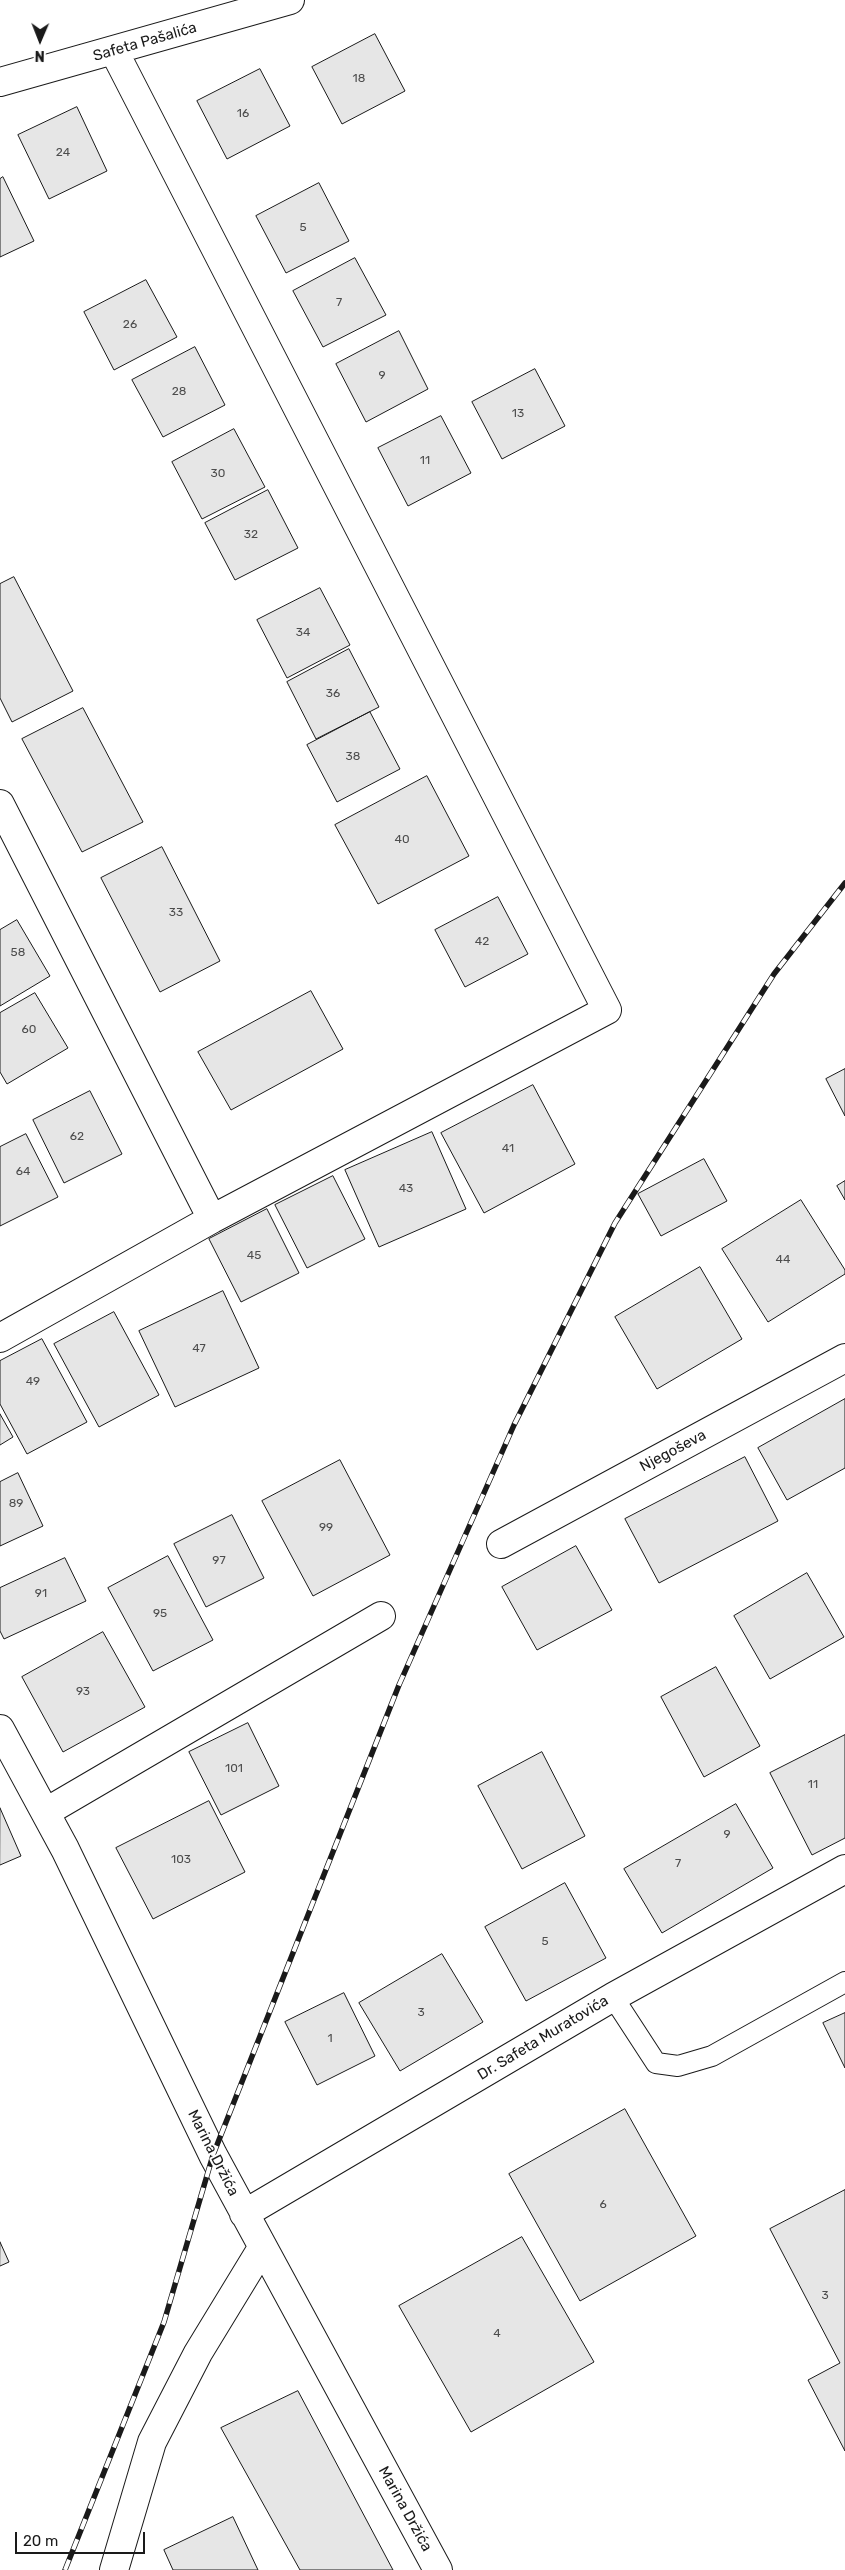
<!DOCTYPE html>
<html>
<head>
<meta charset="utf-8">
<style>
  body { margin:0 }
  #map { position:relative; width:845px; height:2570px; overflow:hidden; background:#fff; font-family:Rubik,sans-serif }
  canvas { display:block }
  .north { position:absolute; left:15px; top:15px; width:50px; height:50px; -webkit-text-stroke:4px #fff; paint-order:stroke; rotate:181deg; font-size:14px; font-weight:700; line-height:20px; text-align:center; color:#1a1a1a }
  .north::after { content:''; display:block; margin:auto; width:18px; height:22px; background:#1a1a1a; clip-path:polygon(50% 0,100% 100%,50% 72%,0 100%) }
  .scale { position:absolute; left:15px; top:2532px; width:130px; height:22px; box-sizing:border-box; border:2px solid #1a1a1a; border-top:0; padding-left:6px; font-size:15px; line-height:18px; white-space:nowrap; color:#1a1a1a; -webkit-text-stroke:4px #fff; paint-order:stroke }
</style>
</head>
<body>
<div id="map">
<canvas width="845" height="2570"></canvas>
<div class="north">N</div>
<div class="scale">20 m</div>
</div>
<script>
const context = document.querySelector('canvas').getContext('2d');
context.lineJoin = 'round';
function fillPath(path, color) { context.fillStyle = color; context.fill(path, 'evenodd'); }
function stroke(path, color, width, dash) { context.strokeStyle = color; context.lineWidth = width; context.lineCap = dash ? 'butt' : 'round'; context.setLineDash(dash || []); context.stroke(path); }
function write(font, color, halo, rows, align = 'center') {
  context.font = font + ' Rubik,sans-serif'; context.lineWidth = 4; context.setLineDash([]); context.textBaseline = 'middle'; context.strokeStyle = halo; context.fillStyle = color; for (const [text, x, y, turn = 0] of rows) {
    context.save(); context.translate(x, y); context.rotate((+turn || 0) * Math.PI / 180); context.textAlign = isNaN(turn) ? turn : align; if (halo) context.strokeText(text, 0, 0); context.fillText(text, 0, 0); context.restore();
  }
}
const building = new Path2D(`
  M 375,34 L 405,91 L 342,124 L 312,67 Z
  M 260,69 L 290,126 L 227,159 L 197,101 Z
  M 77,107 L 107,171 L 49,199 L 18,135 Z
  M 3,177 L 34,241 L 0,257 L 0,179 Z
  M 319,183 L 349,241 L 286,273 L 256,216 Z
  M 355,258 L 386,315 L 323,347 L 293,291 Z
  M 146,280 L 177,337 L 114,370 L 84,312 Z
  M 399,331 L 428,389 L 366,422 L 336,364 Z
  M 195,347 L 225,405 L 163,437 L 132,380 Z
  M 535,369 L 565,426 L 502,459 L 472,402 Z
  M 441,416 L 471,473 L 408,506 L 378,448 Z
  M 234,429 L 265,487 L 202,519 L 172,462 Z
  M 268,490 L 298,548 L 235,580 L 205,523 Z
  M 14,577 L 73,691 L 12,722 L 0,698 L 0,584 Z
  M 320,588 L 350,645 L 287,678 L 257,620 Z
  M 349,649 L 379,707 L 316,739 L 287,682 Z
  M 83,708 L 143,822 L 82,852 L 22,739 Z
  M 370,712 L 400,769 L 337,802 L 307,745 Z
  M 427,776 L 469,856 L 378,904 L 335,825 Z
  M 162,847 L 220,961 L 160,992 L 101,878 Z
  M 498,897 L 528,954 L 465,987 L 435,930 Z
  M 17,920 L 50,976 L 0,1006 L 0,930 Z
  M 311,991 L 343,1049 L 231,1110 L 198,1052 Z
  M 35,993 L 68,1048 L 7,1084 L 0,1072 L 0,1013 Z
  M 845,1069 L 845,1116 L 826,1079 Z
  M 533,1085 L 575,1164 L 484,1213 L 441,1133 Z
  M 90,1091 L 122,1154 L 64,1183 L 33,1120 Z
  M 432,1132 L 466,1209 L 379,1247 L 345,1170 Z
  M 26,1134 L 58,1197 L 0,1226 L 0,1147 Z
  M 704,1159 L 727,1201 L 661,1236 L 638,1194 Z
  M 333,1176 L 365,1239 L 307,1268 L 275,1205 Z
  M 845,1181 L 845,1200 L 837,1186 Z
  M 801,1200 L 845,1270 L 845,1274 L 768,1322 L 722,1249 Z
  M 267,1209 L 299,1273 L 241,1302 L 209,1239 Z
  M 700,1267 L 742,1339 L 657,1389 L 615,1317 Z
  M 223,1291 L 259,1368 L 175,1407 L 139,1331 Z
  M 114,1312 L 159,1395 L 99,1427 L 54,1344 Z
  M 42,1339 L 87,1422 L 27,1454 L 0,1404 L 0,1361 Z
  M 845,1399 L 845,1468 L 787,1500 L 758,1448 Z
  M 0,1414 L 13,1437 L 0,1445 Z
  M 745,1457 L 778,1521 L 659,1583 L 625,1519 Z
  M 340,1460 L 390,1555 L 313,1596 L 262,1501 Z
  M 18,1473 L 43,1526 L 0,1546 L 0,1482 Z
  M 232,1515 L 264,1578 L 206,1607 L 174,1544 Z
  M 576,1546 L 612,1610 L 537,1650 L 502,1587 Z
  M 168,1556 L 213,1640 L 153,1671 L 108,1588 Z
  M 65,1558 L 86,1601 L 4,1639 L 0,1631 L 0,1588 Z
  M 807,1573 L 844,1637 L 770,1679 L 734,1616 Z
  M 103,1632 L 145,1707 L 63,1752 L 22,1677 Z
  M 716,1667 L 760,1746 L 704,1777 L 661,1697 Z
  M 248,1723 L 279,1786 L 221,1815 L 189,1752 Z
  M 845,1735 L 845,1838 L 812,1855 L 770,1773 Z
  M 542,1752 L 585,1836 L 522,1869 L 478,1786 Z
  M 209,1801 L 245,1872 L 153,1919 L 116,1848 Z
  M 736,1804 L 773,1868 L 662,1933 L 624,1869 Z
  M 0,1808 L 21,1856 L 0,1865 Z
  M 565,1883 L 606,1958 L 526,2001 L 485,1927 Z
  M 442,1954 L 483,2022 L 400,2071 L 359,2003 Z
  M 344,1993 L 375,2056 L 317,2085 L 285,2022 Z
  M 845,2013 L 845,2068 L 823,2023 Z
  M 625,2109 L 696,2236 L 580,2301 L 509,2174 Z
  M 845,2190 L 845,2451 L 808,2380 L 840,2363 L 770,2229 Z
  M 522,2237 L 594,2362 L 471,2432 L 399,2306 Z
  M 0,2242 L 9,2262 L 0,2266 Z
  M 298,2391 L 393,2570 L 300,2570 L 221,2428 Z
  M 233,2517 L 258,2570 L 173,2570 L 164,2550 Z`);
const service = new Path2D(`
  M 613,1997 L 656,2063 L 678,2066 L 712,2056 L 845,1982`);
const minor = new Path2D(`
  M 114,51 L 607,1010 L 212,1219
  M 0,82 L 290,0
  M 0,804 L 212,1219 L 0,1338
  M 501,1544 L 845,1358
  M 0,1729 L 65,1849 L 213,2155 L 438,2570
  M 46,1812 L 381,1616
  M 244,2214 L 613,1997 L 845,1869
  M 114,2570 L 152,2442 L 198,2353 L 262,2248`);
const rail = new Path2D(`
  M 65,2570 L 164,2322 L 213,2155 L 399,1685 L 514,1425 L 615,1223 L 774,974 L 845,883`);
const numberNames = [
  ["18",359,79],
  ["16",243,114],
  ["24",63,153],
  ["5",303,228],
  ["7",339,303],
  ["26",130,325],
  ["9",382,376],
  ["28",179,392],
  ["13",518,414],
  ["11",425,461],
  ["30",218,474],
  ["32",251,535],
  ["34",303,633],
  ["36",333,694],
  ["38",353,757],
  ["40",402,840],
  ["33",176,913],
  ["42",482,942],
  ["58",18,953],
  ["60",29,1030],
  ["62",77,1137],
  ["41",508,1149],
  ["64",23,1172],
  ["43",406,1189],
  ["45",254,1256],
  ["44",783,1260],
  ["47",199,1349],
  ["49",33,1382],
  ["89",16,1504],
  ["99",326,1528],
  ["97",219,1561],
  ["91",41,1594],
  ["95",160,1614],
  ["93",83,1692],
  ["101",234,1769],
  ["11",813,1785],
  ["9",727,1835],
  ["103",181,1860],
  ["7",678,1864],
  ["5",545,1942],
  ["3",421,2013],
  ["1",330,2039],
  ["6",603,2205],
  ["3",825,2296],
  ["4",497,2334]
];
const streetNames = [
  ["Safeta Pašalića",145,42,-16],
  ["Njegoševa",673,1451,-28],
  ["Dr. Safeta Muratovića",543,2038,-31],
  ["Marina Držića",213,2153,63],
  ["Marina Držića",405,2509,61]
];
fillPath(building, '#e6e6e6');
stroke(building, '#1a1a1a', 1);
stroke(service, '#1a1a1a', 22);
stroke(minor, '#1a1a1a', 30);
stroke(service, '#fff', 20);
stroke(minor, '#fff', 28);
stroke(rail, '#1a1a1a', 5.5);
stroke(rail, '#fff', 4, [11]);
write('12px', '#4d4d4d', null, numberNames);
write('15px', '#1a1a1a', '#fff', streetNames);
</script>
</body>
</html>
